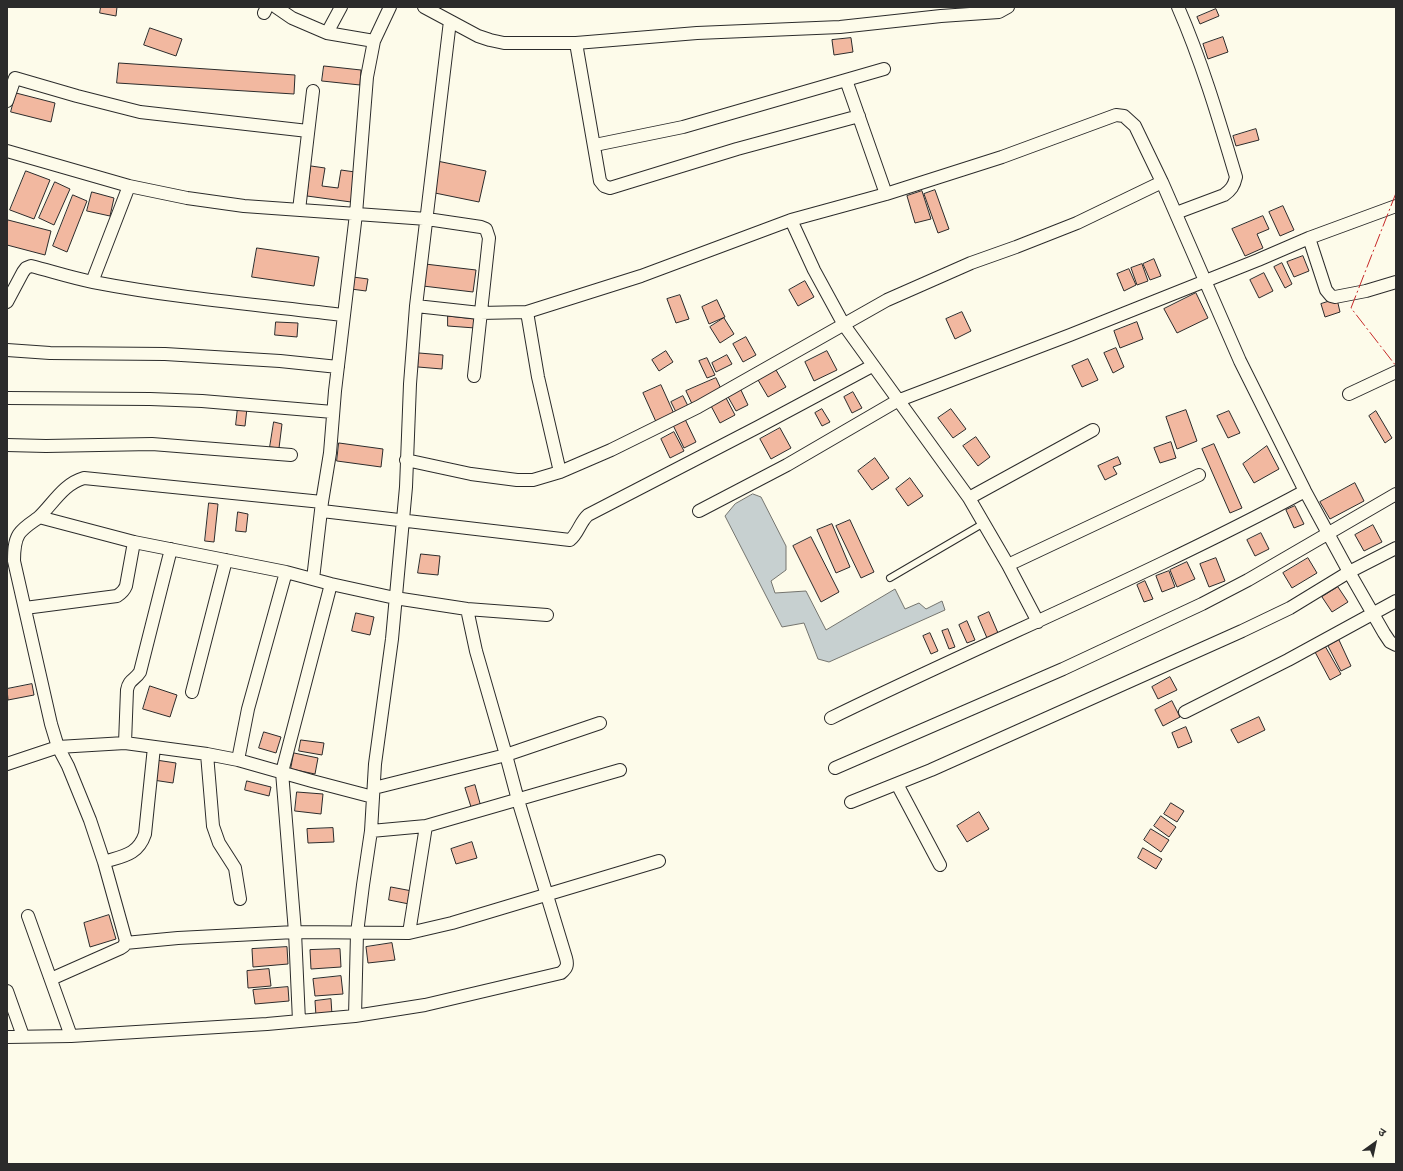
<!DOCTYPE html>
<html>
<head>
<meta charset="utf-8">
<style>
  body { margin:0 }
  #map { position:relative; width:1403px; height:1171px; overflow:hidden; background:#fdfbea; font-family:"Fira Sans Condensed","Noto Sans Devanagari",sans-serif }
  canvas { display:block }
  .frame { position:absolute; inset:0; border:8px solid #2b2b2b; pointer-events:none }
  .north { position:absolute; left:1355px; top:1123px; width:40px; height:40px; -webkit-text-stroke:3px #fdfbea; paint-order:stroke; rotate:33deg; font-size:11px; font-weight:700; line-height:16px; text-align:center; color:#2b2b2b }
  .north::after { content:''; display:block; margin:auto; width:14px; height:18px; background:#2b2b2b; clip-path:polygon(50% 0,100% 100%,50% 72%,0 100%) }
</style>
</head>
<body>
<div id="map">
<canvas width="1403" height="1171"></canvas>
<div class="frame"></div>
<div class="north">उ</div>
</div>
<script>
const context = document.querySelector('canvas').getContext('2d');
context.lineJoin = 'round';
function fillPath(path, color) { context.fillStyle = color; context.fill(path, 'evenodd'); }
function stroke(path, color, width, dash) { context.strokeStyle = color; context.lineWidth = width; context.lineCap = dash ? 'butt' : 'round'; context.setLineDash(dash || []); context.stroke(path); }
const water = new Path2D(`
  M 753,494 L 761,497 L 786,546 L 786,570 L 771,581 L 775,593 L 806,591 L 826,630 L 895,589 L 905,609 L 919,603 L 926,609 L 942,601 L 945,610 L 829,662 L 818,659 L 804,623 L 782,627 L 725,516 L 735,504 Z`);
const building = new Path2D(`
  M 101,7 L 117,7 L 116,16 L 100,13 Z
  M 1216,9 L 1219,16 L 1200,24 L 1197,17 Z
  M 150,28 L 182,39 L 176,56 L 144,45 Z
  M 1223,37 L 1228,52 L 1208,59 L 1203,44 Z
  M 851,38 L 853,52 L 834,55 L 832,40 Z
  M 119,63 L 295,75 L 294,94 L 117,83 Z
  M 324,66 L 361,70 L 360,85 L 322,81 Z
  M 16,93 L 55,103 L 51,122 L 11,112 Z
  M 1256,129 L 1259,140 L 1236,146 L 1233,136 Z
  M 437,161 L 486,171 L 479,202 L 430,192 Z
  M 311,166 L 325,168 L 322,186 L 338,188 L 341,170 L 355,172 L 351,202 L 307,196 Z
  M 26,171 L 50,180 L 34,219 L 10,210 Z
  M 55,182 L 70,189 L 54,225 L 39,218 Z
  M 935,190 L 949,229 L 938,233 L 924,194 Z
  M 922,191 L 931,219 L 915,223 L 907,196 Z
  M 92,192 L 114,198 L 110,216 L 87,211 Z
  M 73,195 L 87,201 L 67,252 L 53,246 Z
  M 1283,206 L 1294,230 L 1280,236 L 1269,212 Z
  M 1263,216 L 1269,229 L 1257,234 L 1263,248 L 1245,256 L 1232,229 Z
  M 8,220 L 51,231 L 45,255 L 7,245 Z
  M 257,248 L 319,257 L 314,286 L 252,277 Z
  M 1303,256 L 1309,271 L 1294,277 L 1287,262 Z
  M 1154,259 L 1161,276 L 1150,280 L 1143,264 Z
  M 1282,263 L 1292,284 L 1285,288 L 1274,267 Z
  M 425,264 L 476,270 L 473,292 L 423,286 Z
  M 1142,264 L 1148,281 L 1137,285 L 1131,268 Z
  M 1129,269 L 1136,285 L 1124,291 L 1117,274 Z
  M 1264,273 L 1273,291 L 1259,298 L 1250,280 Z
  M 353,277 L 368,279 L 366,291 L 351,289 Z
  M 805,281 L 814,297 L 798,306 L 789,290 Z
  M 1196,293 L 1208,318 L 1177,333 L 1164,309 Z
  M 680,295 L 689,319 L 676,323 L 667,299 Z
  M 1337,299 L 1340,312 L 1325,317 L 1321,304 Z
  M 717,300 L 725,317 L 709,324 L 702,307 Z
  M 962,312 L 971,331 L 955,339 L 946,319 Z
  M 448,316 L 475,319 L 475,328 L 448,326 Z
  M 724,318 L 734,334 L 720,343 L 710,327 Z
  M 276,322 L 298,323 L 297,337 L 275,335 Z
  M 1137,322 L 1143,339 L 1120,348 L 1114,331 Z
  M 746,337 L 756,355 L 743,362 L 733,344 Z
  M 1116,348 L 1124,367 L 1113,373 L 1104,353 Z
  M 666,351 L 673,362 L 659,371 L 652,360 Z
  M 827,351 L 837,370 L 814,381 L 805,362 Z
  M 419,353 L 443,355 L 442,369 L 418,367 Z
  M 727,355 L 732,364 L 716,372 L 712,363 Z
  M 707,358 L 715,375 L 707,378 L 699,361 Z
  M 1088,359 L 1098,380 L 1082,387 L 1072,366 Z
  M 776,370 L 786,387 L 768,397 L 758,380 Z
  M 716,378 L 723,393 L 693,406 L 686,391 Z
  M 661,385 L 675,416 L 657,424 L 643,393 Z
  M 740,388 L 748,405 L 736,411 L 727,395 Z
  M 853,392 L 862,408 L 852,413 L 844,397 Z
  M 683,396 L 689,408 L 677,414 L 671,402 Z
  M 725,396 L 735,415 L 720,423 L 710,404 Z
  M 238,407 L 247,408 L 245,426 L 236,425 Z
  M 822,409 L 830,422 L 822,426 L 815,413 Z
  M 951,409 L 966,429 L 953,438 L 938,418 Z
  M 1186,410 L 1197,441 L 1177,449 L 1166,417 Z
  M 1229,411 L 1240,433 L 1228,438 L 1217,416 Z
  M 1376,411 L 1392,438 L 1385,443 L 1369,416 Z
  M 684,417 L 696,442 L 684,448 L 672,423 Z
  M 274,422 L 282,424 L 279,448 L 270,447 Z
  M 780,428 L 791,448 L 771,459 L 760,439 Z
  M 674,432 L 684,451 L 670,458 L 661,439 Z
  M 976,437 L 990,457 L 978,466 L 963,446 Z
  M 1171,442 L 1176,458 L 1160,463 L 1154,448 Z
  M 339,443 L 383,449 L 381,467 L 337,461 Z
  M 1214,444 L 1242,508 L 1230,513 L 1202,449 Z
  M 1267,446 L 1279,469 L 1254,483 L 1243,464 Z
  M 1118,457 L 1121,464 L 1113,467 L 1117,474 L 1105,480 L 1098,466 Z
  M 875,458 L 889,478 L 872,490 L 858,471 Z
  M 910,478 L 923,496 L 908,506 L 896,489 Z
  M 1355,483 L 1364,501 L 1330,519 L 1320,502 Z
  M 209,503 L 218,504 L 214,542 L 205,541 Z
  M 1295,506 L 1304,524 L 1294,528 L 1286,510 Z
  M 238,512 L 248,514 L 246,532 L 236,531 Z
  M 850,520 L 874,572 L 861,578 L 836,526 Z
  M 832,524 L 850,567 L 836,573 L 817,530 Z
  M 1373,525 L 1382,542 L 1364,551 L 1355,535 Z
  M 1261,533 L 1269,549 L 1255,556 L 1247,540 Z
  M 811,537 L 839,592 L 821,602 L 793,546 Z
  M 421,554 L 440,556 L 438,575 L 418,573 Z
  M 1216,558 L 1225,581 L 1209,587 L 1200,564 Z
  M 1308,558 L 1317,573 L 1292,588 L 1283,573 Z
  M 1187,562 L 1195,579 L 1177,587 L 1170,570 Z
  M 1169,571 L 1175,587 L 1162,592 L 1156,576 Z
  M 1145,581 L 1153,599 L 1144,602 L 1137,585 Z
  M 1338,587 L 1348,602 L 1332,612 L 1322,597 Z
  M 989,612 L 998,633 L 987,638 L 978,617 Z
  M 356,613 L 374,617 L 370,635 L 352,631 Z
  M 967,621 L 975,640 L 967,643 L 959,625 Z
  M 948,629 L 955,647 L 949,649 L 942,631 Z
  M 930,633 L 938,651 L 931,654 L 923,636 Z
  M 1339,640 L 1351,666 L 1341,671 L 1328,646 Z
  M 1325,646 L 1341,674 L 1330,680 L 1315,652 Z
  M 1170,677 L 1177,690 L 1158,699 L 1152,687 Z
  M 32,684 L 34,695 L 8,700 L 7,689 Z
  M 150,686 L 177,695 L 170,717 L 143,709 Z
  M 1172,701 L 1180,717 L 1163,726 L 1155,710 Z
  M 1259,717 L 1265,730 L 1238,743 L 1231,730 Z
  M 1186,727 L 1192,742 L 1178,748 L 1172,733 Z
  M 264,732 L 281,737 L 276,753 L 259,748 Z
  M 301,740 L 324,743 L 322,755 L 299,751 Z
  M 294,753 L 318,758 L 315,774 L 291,769 Z
  M 156,760 L 176,763 L 173,783 L 153,780 Z
  M 247,781 L 271,787 L 269,796 L 245,790 Z
  M 475,785 L 481,807 L 472,810 L 465,788 Z
  M 297,792 L 323,794 L 321,814 L 295,811 Z
  M 1171,803 L 1184,811 L 1177,822 L 1164,814 Z
  M 979,812 L 989,829 L 967,842 L 957,826 Z
  M 1161,816 L 1176,827 L 1169,837 L 1154,826 Z
  M 333,828 L 334,842 L 308,843 L 307,829 Z
  M 1151,829 L 1169,840 L 1161,852 L 1144,840 Z
  M 472,842 L 477,858 L 456,864 L 451,849 Z
  M 1143,848 L 1162,859 L 1156,869 L 1138,858 Z
  M 391,887 L 412,891 L 409,904 L 389,900 Z
  M 109,915 L 116,939 L 90,947 L 84,923 Z
  M 392,943 L 395,960 L 368,963 L 366,947 Z
  M 287,947 L 288,964 L 253,967 L 252,949 Z
  M 340,949 L 341,967 L 311,969 L 310,950 Z
  M 269,969 L 271,986 L 248,988 L 247,971 Z
  M 341,976 L 343,994 L 315,996 L 313,979 Z
  M 288,987 L 289,1001 L 255,1004 L 253,990 Z
  M 331,999 L 332,1015 L 316,1016 L 315,1001 Z`);
const service = new Path2D(`
  M 890,578 L 984,523`);
const minor = new Path2D(`
  M 276,7 L 292,18 L 327,33 L 374,41
  M 424,7 L 478,36 L 490,40 L 504,43 L 576,43 L 697,33 L 840,27 L 941,16 L 999,12 L 1008,7
  M 264,13 L 267,7
  M 327,33 L 341,7
  M 576,43 L 600,181 L 604,186 L 610,188 L 737,149 L 859,116
  M 846,80 L 886,194
  M 7,101 L 15,78 L 77,96 L 140,112 L 308,131
  M 595,145 L 683,127 L 884,69
  M 7,151 L 129,186 L 187,198 L 244,206 L 427,219 L 481,227 L 486,229 L 489,238 L 474,376
  M 299,210 L 313,91
  M 1176,213 L 1224,195 C 1231,190 1234,186 1236,177 C 1219,120 1202,62 1178,7
  M 791,220 L 814,270 L 844,325 L 969,498 L 1008,565 L 1038,622
  M 1309,238 L 1326,290 L 1331,296 L 1335,297 L 1366,291 L 1396,282
  M 92,282 L 129,186
  M 7,302 L 23,272 L 26,268 L 31,266 C 51,271 72,278 93,282 C 176,298 260,305 344,315
  M 416,306 L 480,313 L 527,312 L 641,276 L 791,220 L 886,194 L 1002,157 L 1116,115 L 1124,116 L 1135,126 L 1162,182 L 1240,361 L 1305,491 L 1349,572 L 1384,633 L 1390,642 L 1396,645
  M 527,312 L 538,377 L 560,472
  M 7,350 L 50,353 L 165,354 L 280,361 L 338,367
  M 1349,394 L 1396,372
  M 7,398 L 150,399 L 202,401 L 333,412
  M 7,445 L 46,446 L 152,444 L 291,455
  M 406,460 L 471,474 L 517,480 L 533,480 L 560,472 L 611,450 L 698,407 L 887,300 L 971,263 L 1016,247 L 1077,223 L 1162,182
  M 969,498 L 1093,430
  M 322,511 L 570,540 C 578,534 580,522 588,515 L 758,427 L 872,366
  M 699,511 L 787,465 L 897,401 L 1070,335 L 1258,260 L 1309,238 L 1396,206
  M 39,517 L 134,542 L 286,572 L 331,584 L 395,598 L 467,609 L 547,615
  M 1008,565 L 1199,475
  M 313,579 L 322,502 L 330,453 L 335,391 L 356,214 L 367,77 L 374,41 L 390,7
  M 25,608 L 117,596 C 122,593 124,591 126,586 L 134,542
  M 192,692 L 226,560
  M 1185,712 L 1288,660 L 1396,601
  M 831,718 C 988,641 1151,574 1305,491
  M 125,743 L 127,690 C 129,679 135,680 140,672 L 171,549
  M 207,754 L 213,826 L 219,843 L 235,868 L 240,899
  M 238,760 L 248,709 L 286,572
  M 7,764 L 58,747 L 125,743 L 207,754 L 238,760 L 312,781 L 373,797
  M 835,768 L 1063,669 L 1202,604 L 1248,580 L 1396,494
  M 897,784 L 940,865
  M 374,788 L 506,755 L 600,723
  M 851,802 L 931,770 L 1242,631 L 1290,608 L 1349,572 L 1396,548
  M 371,831 L 426,826 L 620,770
  M 104,862 C 123,856 138,855 145,834 L 154,747
  M 28,916 L 71,1036
  M 409,933 L 426,826
  M 125,943 L 178,938 L 295,932 L 409,933 L 452,923 L 659,861
  M 51,979 L 121,948 L 124,946 L 126,941 L 104,862 L 90,820 L 68,766 L 58,747 L 51,724 L 14,561 C 14,552 14,542 19,534 C 24,527 31,523 38,518 C 53,504 63,484 84,478 L 322,502
  M 7,991 L 23,1036
  M 355,1016 L 357,933 L 363,885 L 371,831 L 375,764 L 392,639 L 406,487 L 410,384 L 416,306 L 450,21
  M 299,1021 L 295,932 L 282,772 L 331,584
  M 7,1037 L 71,1036 L 267,1024 L 355,1016 L 425,1005 L 561,973 C 567,968 568,965 566,958 L 518,800 L 506,755 L 476,651 L 467,609`);
const power = new Path2D(`
  M 1396,193 L 1351,308 L 1396,366`);
fillPath(water, '#c7d0d0');
stroke(water, '#74746e', 1);
fillPath(building, '#f2b8a0');
stroke(building, '#2b2b2b', 1);
stroke(service, '#2b2b2b', 8);
stroke(minor, '#2b2b2b', 14);
stroke(service, '#fdfbea', 6);
stroke(minor, '#fdfbea', 12);
stroke(power, '#c62828', 1, [14, 3, 2, 3]);
</script>
</body>
</html>
